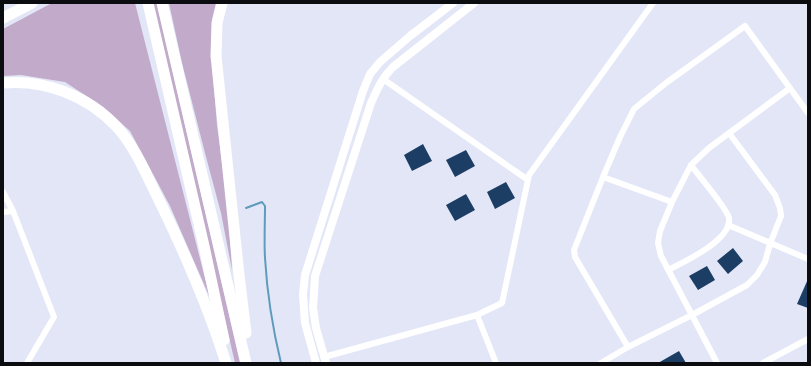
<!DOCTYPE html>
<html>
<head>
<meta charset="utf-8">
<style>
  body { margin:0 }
  #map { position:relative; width:811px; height:366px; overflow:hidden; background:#e3e6f6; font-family:"PT Serif",serif }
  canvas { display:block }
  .frame { position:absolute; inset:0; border:4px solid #0a0c10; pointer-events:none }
</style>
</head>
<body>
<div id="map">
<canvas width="811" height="366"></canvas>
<div class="frame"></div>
</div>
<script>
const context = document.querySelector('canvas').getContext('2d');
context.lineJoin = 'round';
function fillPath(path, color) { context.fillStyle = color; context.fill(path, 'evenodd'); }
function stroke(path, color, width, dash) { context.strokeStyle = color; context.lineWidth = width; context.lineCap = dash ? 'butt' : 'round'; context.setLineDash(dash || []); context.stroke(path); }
const green = new Path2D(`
  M 52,3 L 135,3 L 210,298 L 170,206 L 130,131 L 103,107 L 65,82 L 21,75 L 3,76 L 3,29 Z
  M 152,3 L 157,3 L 240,363 L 235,363 Z
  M 169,3 L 216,3 L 212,20 L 212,64 L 217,125 L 228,209 L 232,270 L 221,213 L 205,153 L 182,63 Z`);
const stream = new Path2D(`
  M 246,208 L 262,202 L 265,206 C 265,223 264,241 265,258 C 267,292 273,330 281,363`);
const building = new Path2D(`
  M 423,144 L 432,161 L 412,171 L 404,155 Z
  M 466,150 L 475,166 L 455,177 L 446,160 Z
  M 506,182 L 515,198 L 495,209 L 487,192 Z
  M 466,194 L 475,210 L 455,221 L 446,205 Z
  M 733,248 L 743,261 L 728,274 L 717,261 Z
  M 707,266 L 715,280 L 698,290 L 689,276 Z
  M 808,279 L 808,308 L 797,304 Z
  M 679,351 L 686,363 L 658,363 Z`);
const minor = new Path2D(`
  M 383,79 L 528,180
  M 603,177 L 672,202
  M 3,192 L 13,211
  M 3,212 L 13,211 L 54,317 L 27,363
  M 728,225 L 808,259
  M 668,270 C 684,262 732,240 729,218 C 727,208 698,175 691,165
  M 477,315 L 496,363
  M 628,347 L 575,257 L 574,250 L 603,177 L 620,137 L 634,109 L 666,83 L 745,26 L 808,113
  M 324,357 L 477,315 L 502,303 L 529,175 L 653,3
  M 601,363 L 628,347 L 692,315 L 747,285 L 757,275 L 765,262 L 770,244 L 781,216 L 780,208 L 775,195 L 729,133
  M 717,363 L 661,256 L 658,243 L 660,231 L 672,202 L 691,165 L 709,148 L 790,88
  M 763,363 L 808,339`);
const tertiary = new Path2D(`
  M 316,363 L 305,323 L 303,295 L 305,275 L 363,91 L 370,74 L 380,62 L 410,36 L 453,3
  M 326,363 L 316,328 L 313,308 L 315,276 L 371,103 C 378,88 381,79 393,67 L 474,3`);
const motorway = new Path2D(`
  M 148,3 L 204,246 L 224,340
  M 162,3 L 246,363
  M 222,3 L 217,23 L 216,56 L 239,275 L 246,333
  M 3,18 L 32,3
  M 3,83 C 45,79 88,96 117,127 C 135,147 146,174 158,198 C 184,251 208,306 226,363`);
fillPath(green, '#c1aaca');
stroke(stream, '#5f9bbb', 2);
fillPath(building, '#1c3e65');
stroke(minor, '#fff', 6);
stroke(tertiary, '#fff', 8);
stroke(motorway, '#fff', 11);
</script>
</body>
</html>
